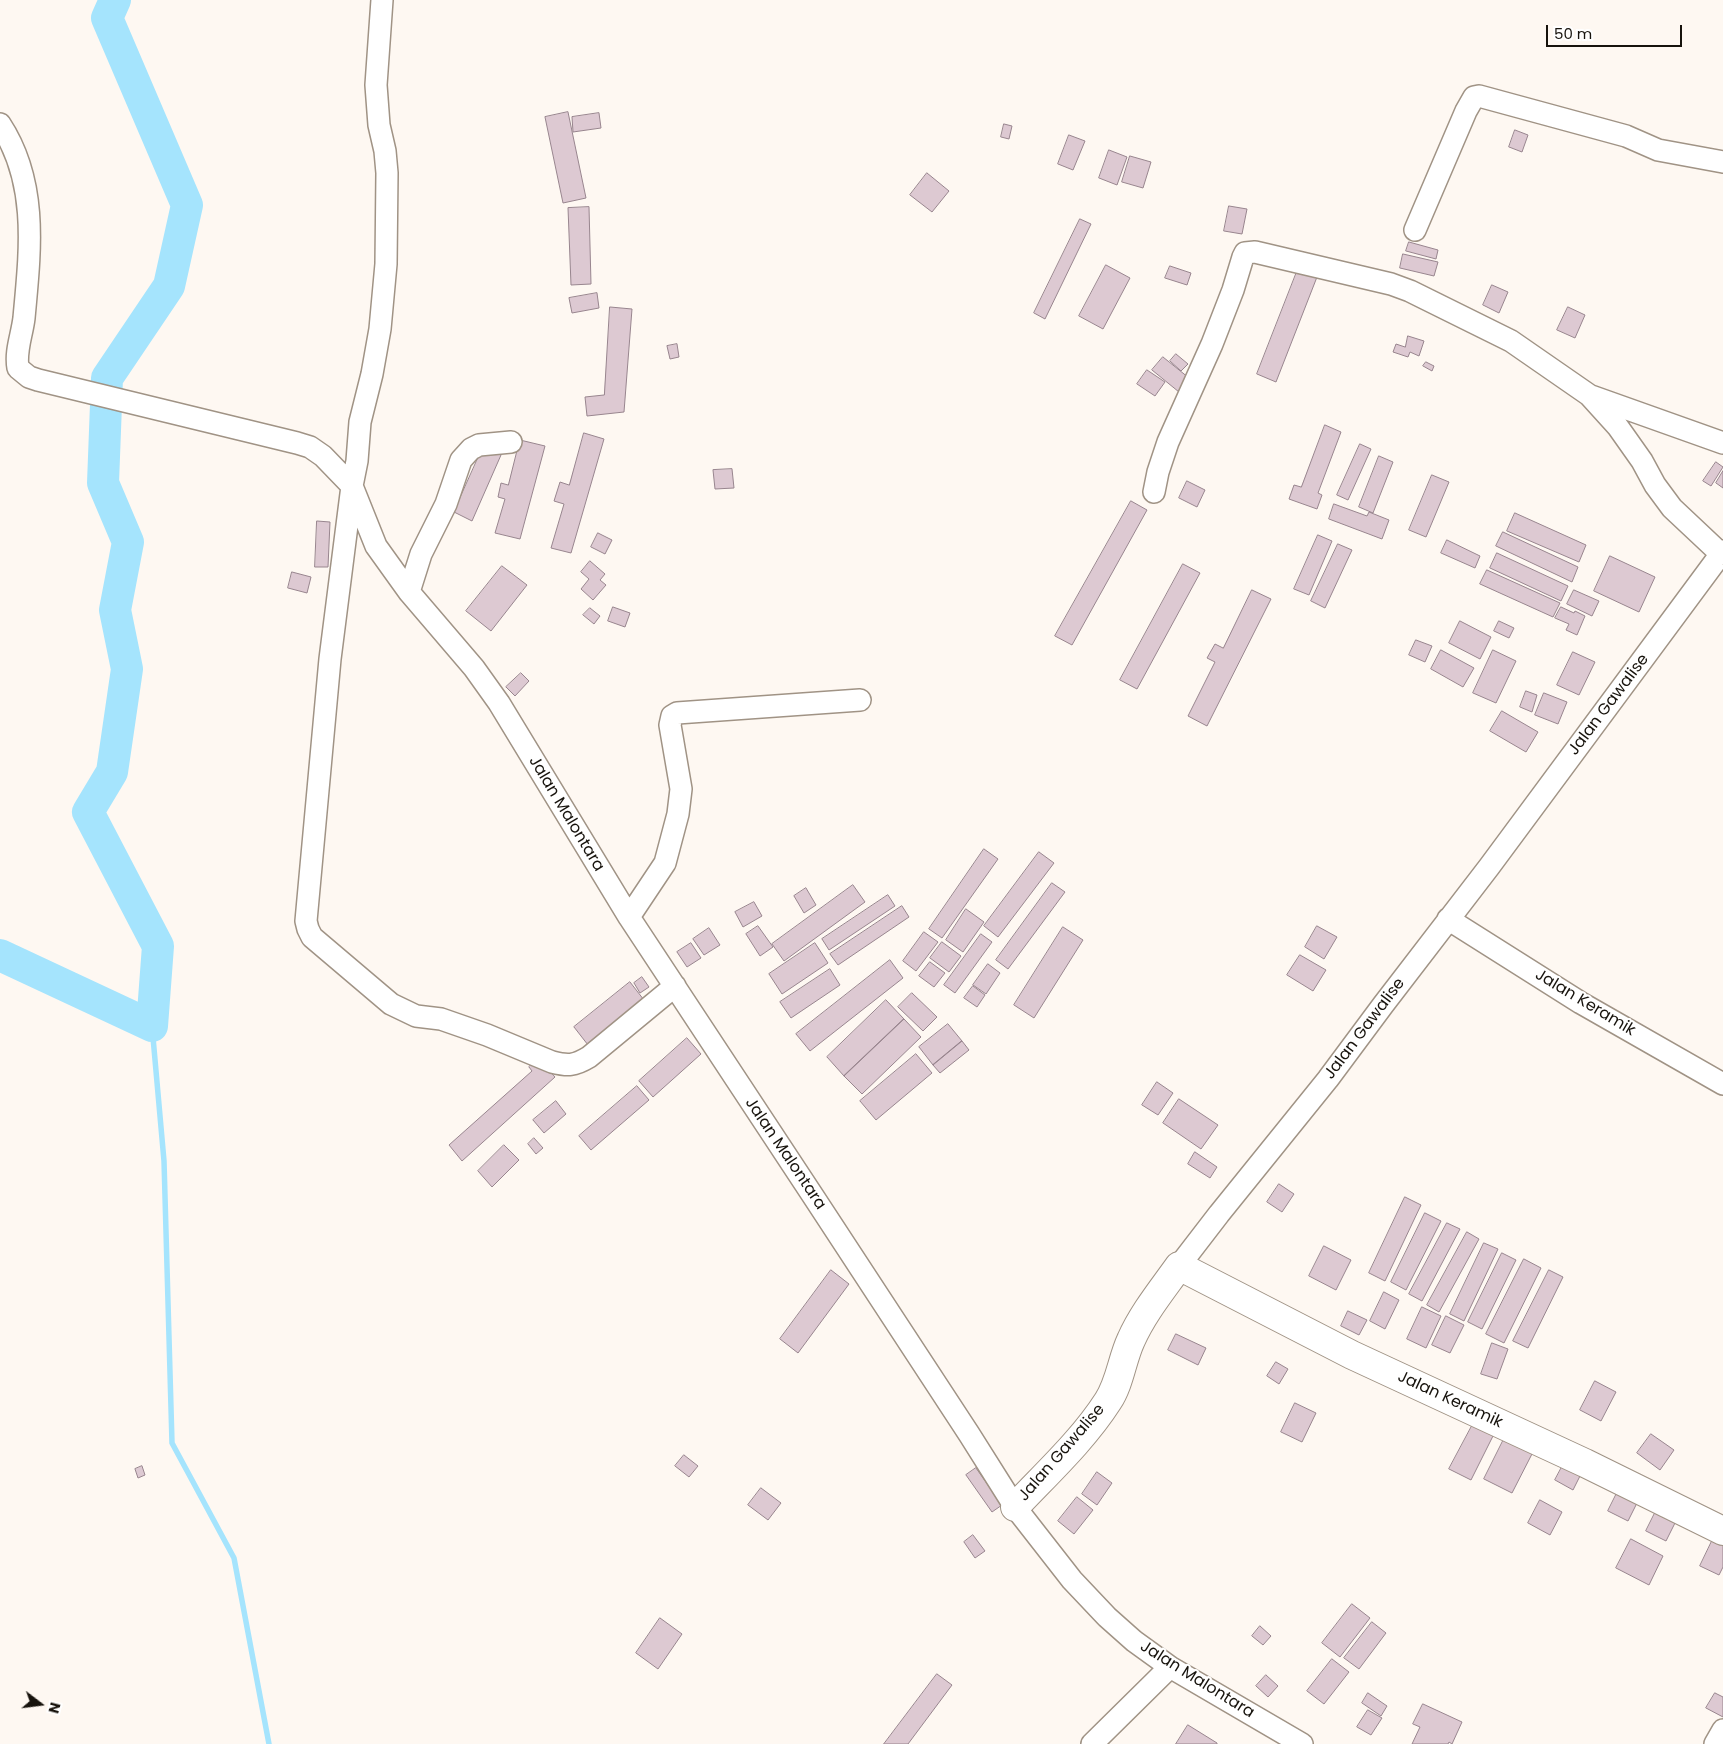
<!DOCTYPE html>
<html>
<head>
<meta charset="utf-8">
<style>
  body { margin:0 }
  #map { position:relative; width:1723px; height:1744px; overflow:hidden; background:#fef8f2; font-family:Poppins,sans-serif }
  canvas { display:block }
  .north { position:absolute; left:15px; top:1679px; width:50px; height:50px; -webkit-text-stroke:4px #fff; paint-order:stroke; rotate:105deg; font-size:14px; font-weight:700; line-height:20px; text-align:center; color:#17130d }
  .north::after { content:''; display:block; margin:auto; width:18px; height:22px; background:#17130d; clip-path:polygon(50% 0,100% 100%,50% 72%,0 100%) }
  .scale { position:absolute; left:1546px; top:25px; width:136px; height:22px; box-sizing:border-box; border:2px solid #17130d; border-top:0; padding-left:6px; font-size:15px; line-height:18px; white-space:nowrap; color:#17130d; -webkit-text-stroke:4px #fff; paint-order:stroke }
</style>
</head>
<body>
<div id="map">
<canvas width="1723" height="1744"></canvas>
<div class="north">N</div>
<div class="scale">50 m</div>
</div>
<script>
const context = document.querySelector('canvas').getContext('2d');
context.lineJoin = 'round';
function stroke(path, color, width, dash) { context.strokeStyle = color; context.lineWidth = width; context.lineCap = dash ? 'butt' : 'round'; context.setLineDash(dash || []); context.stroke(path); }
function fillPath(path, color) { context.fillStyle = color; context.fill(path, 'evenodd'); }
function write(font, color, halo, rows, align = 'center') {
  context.font = font + ' Poppins,sans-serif'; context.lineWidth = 4; context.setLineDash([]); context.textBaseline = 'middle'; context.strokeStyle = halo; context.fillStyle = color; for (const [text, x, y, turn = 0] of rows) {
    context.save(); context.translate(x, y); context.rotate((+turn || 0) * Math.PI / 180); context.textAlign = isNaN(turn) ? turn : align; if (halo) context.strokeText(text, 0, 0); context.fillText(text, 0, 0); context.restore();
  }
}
const stream = new Path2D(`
  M 152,1026 L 164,1161 L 172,1443 L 234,1558 L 269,1744`);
const river = new Path2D(`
  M 0,955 L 152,1026 L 158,946 L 88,812 L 112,772 L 127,669 L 115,610 L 128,542 L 103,483 L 107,378 L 169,286 L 187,205 L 107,18 L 115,0`);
const building = new Path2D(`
  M 568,112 L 586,198 L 563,203 L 545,117 Z
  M 599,113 L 601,128 L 573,132 L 572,117 Z
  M 1004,124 L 1012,126 L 1009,139 L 1001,137 Z
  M 1515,130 L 1528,135 L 1522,152 L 1509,147 Z
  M 1069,135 L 1085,141 L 1073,170 L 1058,164 Z
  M 1109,150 L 1127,157 L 1117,185 L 1099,178 Z
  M 1130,156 L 1151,162 L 1143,188 L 1122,182 Z
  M 927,173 L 949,191 L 932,212 L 910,195 Z
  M 1229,206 L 1247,209 L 1242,234 L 1224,231 Z
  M 589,207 L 591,284 L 571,285 L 568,208 Z
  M 1080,219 L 1091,224 L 1045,319 L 1034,313 Z
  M 1409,242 L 1438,250 L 1436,259 L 1406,251 Z
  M 1403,254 L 1438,262 L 1434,276 L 1400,268 Z
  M 1106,265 L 1130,278 L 1103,329 L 1079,316 Z
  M 1170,266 L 1191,273 L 1187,285 L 1165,278 Z
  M 1298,269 L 1317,277 L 1276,382 L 1257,374 Z
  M 1492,285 L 1508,292 L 1499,313 L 1483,305 Z
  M 597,293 L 599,308 L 572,313 L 569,298 Z
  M 610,307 L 632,309 L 624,412 L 587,416 L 585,397 L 604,395 Z
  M 1568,307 L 1585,315 L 1575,338 L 1557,330 Z
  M 1408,336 L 1424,341 L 1419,356 L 1410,352 L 1408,357 L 1393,352 L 1396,344 L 1405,347 Z
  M 677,344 L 679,357 L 670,359 L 667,346 Z
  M 1176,354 L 1188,364 L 1181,371 L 1170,361 Z
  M 1163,357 L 1189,378 L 1179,392 L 1152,370 Z
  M 1426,362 L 1434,366 L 1432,371 L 1423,366 Z
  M 1147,370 L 1165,382 L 1155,396 L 1137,384 Z
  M 1325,425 L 1341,432 L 1318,493 L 1322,495 L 1317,509 L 1289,499 L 1294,485 L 1301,487 Z
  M 584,433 L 604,439 L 571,553 L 551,548 L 564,504 L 554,501 L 560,482 L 569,485 Z
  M 520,440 L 545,446 L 520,539 L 495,533 L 505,499 L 498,497 L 501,483 L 508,485 Z
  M 1360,444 L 1371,449 L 1348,500 L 1337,495 Z
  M 483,447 L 501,455 L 472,521 L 454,512 Z
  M 1379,456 L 1393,462 L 1373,513 L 1359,507 Z
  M 1716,462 L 1723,467 L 1711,486 L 1703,481 Z
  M 732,469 L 734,488 L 715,489 L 713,470 Z
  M 1723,471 L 1723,488 L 1716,483 Z
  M 1432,475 L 1449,482 L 1426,537 L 1409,530 Z
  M 1187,481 L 1205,490 L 1197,507 L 1179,498 Z
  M 1131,501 L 1147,510 L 1072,645 L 1055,636 Z
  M 1334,504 L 1367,516 L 1369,512 L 1389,520 L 1382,539 L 1329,519 Z
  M 1515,513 L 1586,545 L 1579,562 L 1507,531 Z
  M 317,521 L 330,522 L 328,567 L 315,567 Z
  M 1503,532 L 1578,567 L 1572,582 L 1496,546 Z
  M 598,533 L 612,540 L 605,554 L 591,547 Z
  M 1318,535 L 1332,541 L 1309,595 L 1294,589 Z
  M 1447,540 L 1480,556 L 1475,568 L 1441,553 Z
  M 1338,544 L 1352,550 L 1325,608 L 1311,601 Z
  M 1497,553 L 1568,586 L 1561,601 L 1490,568 Z
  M 1610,556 L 1655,577 L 1639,612 L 1594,591 Z
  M 590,561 L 605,574 L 600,580 L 606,585 L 593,600 L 581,589 L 589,579 L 581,572 Z
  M 1183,564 L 1200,573 L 1137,689 L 1120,680 Z
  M 502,566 L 527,585 L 491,631 L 466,611 Z
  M 1487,570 L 1560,603 L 1553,617 L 1480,584 Z
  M 292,572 L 311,577 L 307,593 L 288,588 Z
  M 1252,590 L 1271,599 L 1207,726 L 1188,716 L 1215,662 L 1207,658 L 1215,644 L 1223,648 Z
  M 1574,590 L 1599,601 L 1592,616 L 1567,604 Z
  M 613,607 L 630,613 L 625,627 L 608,621 Z
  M 1561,607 L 1574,613 L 1575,611 L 1585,616 L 1577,635 L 1566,630 L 1569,624 L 1555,618 Z
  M 590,608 L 600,616 L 594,624 L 583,615 Z
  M 1460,621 L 1491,637 L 1480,659 L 1449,643 Z
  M 1499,621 L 1514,628 L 1509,638 L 1494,631 Z
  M 1416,640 L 1432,646 L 1425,662 L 1409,655 Z
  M 1441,650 L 1474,668 L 1463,687 L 1431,669 Z
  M 1493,650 L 1516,661 L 1496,703 L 1473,693 Z
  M 1573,652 L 1595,662 L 1579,695 L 1557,685 Z
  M 521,673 L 529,681 L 515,696 L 506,687 Z
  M 1526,691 L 1537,695 L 1532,712 L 1520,707 Z
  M 1544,693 L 1567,702 L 1558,724 L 1535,715 Z
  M 1502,711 L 1538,732 L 1526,752 L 1490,731 Z
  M 984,849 L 998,859 L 942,938 L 929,929 Z
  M 1039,852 L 1054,863 L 998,937 L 984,926 Z
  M 1052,883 L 1065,892 L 1008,969 L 996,960 Z
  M 853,885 L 865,902 L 784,961 L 772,944 Z
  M 806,888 L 816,905 L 804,913 L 794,896 Z
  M 888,895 L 895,906 L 829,950 L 822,939 Z
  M 754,902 L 762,916 L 743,927 L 735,912 Z
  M 902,906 L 909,917 L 838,965 L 830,954 Z
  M 966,909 L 984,922 L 963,952 L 946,940 Z
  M 758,926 L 773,947 L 760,956 L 746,934 Z
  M 1317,926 L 1337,937 L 1324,959 L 1305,947 Z
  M 1063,927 L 1083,940 L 1034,1018 L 1014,1005 Z
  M 709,928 L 720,945 L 704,955 L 693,939 Z
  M 924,932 L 938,942 L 916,971 L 903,961 Z
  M 981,934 L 992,942 L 955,993 L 944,985 Z
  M 942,942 L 961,956 L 949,972 L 930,958 Z
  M 691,943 L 701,958 L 687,967 L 677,952 Z
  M 815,943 L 828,963 L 782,994 L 769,974 Z
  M 1300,955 L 1326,970 L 1313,991 L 1287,975 Z
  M 890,960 L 903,978 L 810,1051 L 796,1034 Z
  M 930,962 L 945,973 L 934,987 L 919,976 Z
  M 988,964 L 1000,973 L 986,994 L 973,985 Z
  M 830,969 L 840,985 L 791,1018 L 780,1002 Z
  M 642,977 L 649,987 L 640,993 L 634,983 Z
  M 630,982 L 644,1000 L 588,1045 L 574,1027 Z
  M 973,986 L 985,995 L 977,1007 L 964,998 Z
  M 912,993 L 937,1017 L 923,1031 L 898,1007 Z
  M 886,1000 L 904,1019 L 844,1076 L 827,1057 Z
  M 904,1019 L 921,1037 L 862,1094 L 844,1076 Z
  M 948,1024 L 962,1041 L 933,1065 L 919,1047 Z
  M 687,1038 L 701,1054 L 653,1097 L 639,1081 Z
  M 962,1041 L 969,1050 L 940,1073 L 933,1065 Z
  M 916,1054 L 932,1073 L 876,1120 L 860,1101 Z
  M 538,1058 L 555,1077 L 462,1161 L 449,1145 L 532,1071 L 529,1067 Z
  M 1157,1082 L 1173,1093 L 1158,1115 L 1142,1105 Z
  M 637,1086 L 649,1100 L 591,1150 L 579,1136 Z
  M 1179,1099 L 1218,1125 L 1201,1149 L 1163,1123 Z
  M 556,1101 L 566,1114 L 544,1133 L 533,1120 Z
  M 534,1138 L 543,1148 L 536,1154 L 528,1144 Z
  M 504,1145 L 519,1160 L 492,1187 L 478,1171 Z
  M 1195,1152 L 1217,1167 L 1210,1178 L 1188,1164 Z
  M 1279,1184 L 1294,1194 L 1282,1212 L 1267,1202 Z
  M 1405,1197 L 1421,1205 L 1385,1281 L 1369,1273 Z
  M 1425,1213 L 1441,1221 L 1406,1290 L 1391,1282 Z
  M 1447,1223 L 1460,1229 L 1422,1301 L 1409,1294 Z
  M 1467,1232 L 1479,1239 L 1439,1312 L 1427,1305 Z
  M 1484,1243 L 1498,1249 L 1464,1321 L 1450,1314 Z
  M 1324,1246 L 1351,1260 L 1336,1290 L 1309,1276 Z
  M 1502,1253 L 1516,1260 L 1482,1329 L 1468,1322 Z
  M 1524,1259 L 1541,1268 L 1504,1343 L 1486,1334 Z
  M 831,1270 L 849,1284 L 798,1353 L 780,1339 Z
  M 1549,1270 L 1563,1277 L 1528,1348 L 1513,1341 Z
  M 1384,1292 L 1399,1300 L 1385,1329 L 1370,1321 Z
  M 1422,1307 L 1441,1316 L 1426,1348 L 1407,1339 Z
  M 1348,1311 L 1367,1320 L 1359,1335 L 1341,1326 Z
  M 1446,1316 L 1464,1325 L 1450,1353 L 1432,1345 Z
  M 1176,1334 L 1206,1348 L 1198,1365 L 1168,1350 Z
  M 1492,1343 L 1508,1349 L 1497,1379 L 1481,1374 Z
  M 1276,1362 L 1288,1369 L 1279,1384 L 1267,1376 Z
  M 1595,1381 L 1616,1392 L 1601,1421 L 1580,1410 Z
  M 1295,1403 L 1316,1413 L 1302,1442 L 1281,1432 Z
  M 1473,1424 L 1494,1434 L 1471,1480 L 1449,1469 Z
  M 1651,1434 L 1674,1450 L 1660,1470 L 1637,1453 Z
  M 1505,1437 L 1533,1452 L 1512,1493 L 1484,1479 Z
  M 684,1455 L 698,1466 L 689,1477 L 675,1466 Z
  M 1563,1465 L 1581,1474 L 1573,1490 L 1555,1480 Z
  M 142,1466 L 145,1475 L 138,1478 L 135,1469 Z
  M 976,1468 L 1002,1505 L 992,1512 L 966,1475 Z
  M 1097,1472 L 1112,1483 L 1097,1505 L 1082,1494 Z
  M 761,1488 L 781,1503 L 768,1520 L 748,1505 Z
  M 1618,1491 L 1638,1501 L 1628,1521 L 1608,1511 Z
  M 1077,1497 L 1093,1510 L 1074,1534 L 1058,1521 Z
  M 1540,1500 L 1562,1512 L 1550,1535 L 1528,1523 Z
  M 1655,1513 L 1675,1523 L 1666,1541 L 1646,1531 Z
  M 973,1535 L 985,1551 L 975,1558 L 964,1542 Z
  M 1631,1539 L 1663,1556 L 1649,1585 L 1616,1568 Z
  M 1713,1539 L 1723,1544 L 1723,1567 L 1719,1575 L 1700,1566 Z
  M 1352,1604 L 1370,1618 L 1340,1657 L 1322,1643 Z
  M 660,1618 L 682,1634 L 658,1669 L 636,1653 Z
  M 1372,1622 L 1386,1633 L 1359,1669 L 1344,1658 Z
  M 1260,1626 L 1271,1636 L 1263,1645 L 1252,1636 Z
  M 1332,1659 L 1349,1672 L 1324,1704 L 1307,1691 Z
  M 937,1674 L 952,1685 L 908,1744 L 884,1744 Z
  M 1266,1675 L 1278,1686 L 1268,1697 L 1256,1686 Z
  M 1368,1693 L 1387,1706 L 1381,1716 L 1362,1703 Z
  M 1715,1693 L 1723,1697 L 1723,1717 L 1706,1708 Z
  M 1423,1704 L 1462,1722 L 1452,1744 L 1449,1742 L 1448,1744 L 1412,1744 L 1420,1727 L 1413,1724 Z
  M 1368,1710 L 1382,1718 L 1371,1735 L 1357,1727 Z
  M 1188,1725 L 1217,1743 L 1217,1744 L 1176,1744 Z`);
const street = new Path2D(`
  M 382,0 L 376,85 L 379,125 L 385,151 L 387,173 L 386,264 L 380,329 L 372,374 L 360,422 L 357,461 L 352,486 L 330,659 L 306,921 L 308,929 L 312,937 L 391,1004 L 416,1016 L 441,1019 L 487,1035 L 552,1062 C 568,1066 574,1066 589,1057 L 675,986
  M 0,124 C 39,183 30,252 24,318 C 22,335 15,351 18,368 L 29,377 L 38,380 L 297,443 L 310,447 L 323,456 L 352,486 L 376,546 L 409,592 L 474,668 L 499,703 L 629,917 L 815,1199 L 969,1434 L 1015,1507 L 1072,1580 L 1107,1617 L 1134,1641 L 1170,1667 L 1302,1744
  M 1415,230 L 1466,111 L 1474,97 L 1479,96 L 1626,136 L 1658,150 L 1723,162
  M 1591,396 L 1723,443
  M 1154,492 L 1158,472 L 1168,442 L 1212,344 L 1233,290 L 1243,257 L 1245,253 L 1255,252 L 1391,284 L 1410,291 L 1511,341 L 1589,395 L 1618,427 L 1642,461 L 1655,485 L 1672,508 L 1721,554
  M 409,592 L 421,554 L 446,504 L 461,460 L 471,449 L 479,445 L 511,442
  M 629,917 L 665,863 L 678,814 L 681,789 L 670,725 L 672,716 L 677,713 L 860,700
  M 1448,919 L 1581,1003 L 1723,1084
  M 1179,1266 L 1219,1214 L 1328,1079 L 1383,1005 L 1489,867 L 1723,551
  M 1092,1744 L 1170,1667
  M 1715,1744 L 1723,1730`);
const secondary = new Path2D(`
  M 1015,1507 C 1047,1473 1083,1440 1108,1401 C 1120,1383 1122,1359 1131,1340 C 1143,1313 1162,1290 1179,1266 L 1352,1355 L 1585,1463 L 1723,1531`);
const streetNames = [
  ["Jalan Gawalise",1609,705,-53],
  ["Jalan Malontara",566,814,59],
  ["Jalan Keramik",1585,1003,31],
  ["Jalan Gawalise",1365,1029,-53],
  ["Jalan Malontara",785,1154,56],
  ["Jalan Keramik",1450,1400,25],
  ["Jalan Gawalise",1062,1453,-49],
  ["Jalan Malontara",1197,1680,32]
];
stroke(stream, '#a5e4fd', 5.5);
stroke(river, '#a5e4fd', 32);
fillPath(building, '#ddc9d2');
stroke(building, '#98858e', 1);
stroke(street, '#a09385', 24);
stroke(secondary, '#a09385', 30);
stroke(street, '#fff', 21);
stroke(secondary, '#fff', 28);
write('16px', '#17130d', '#fff', streetNames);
</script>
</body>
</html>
